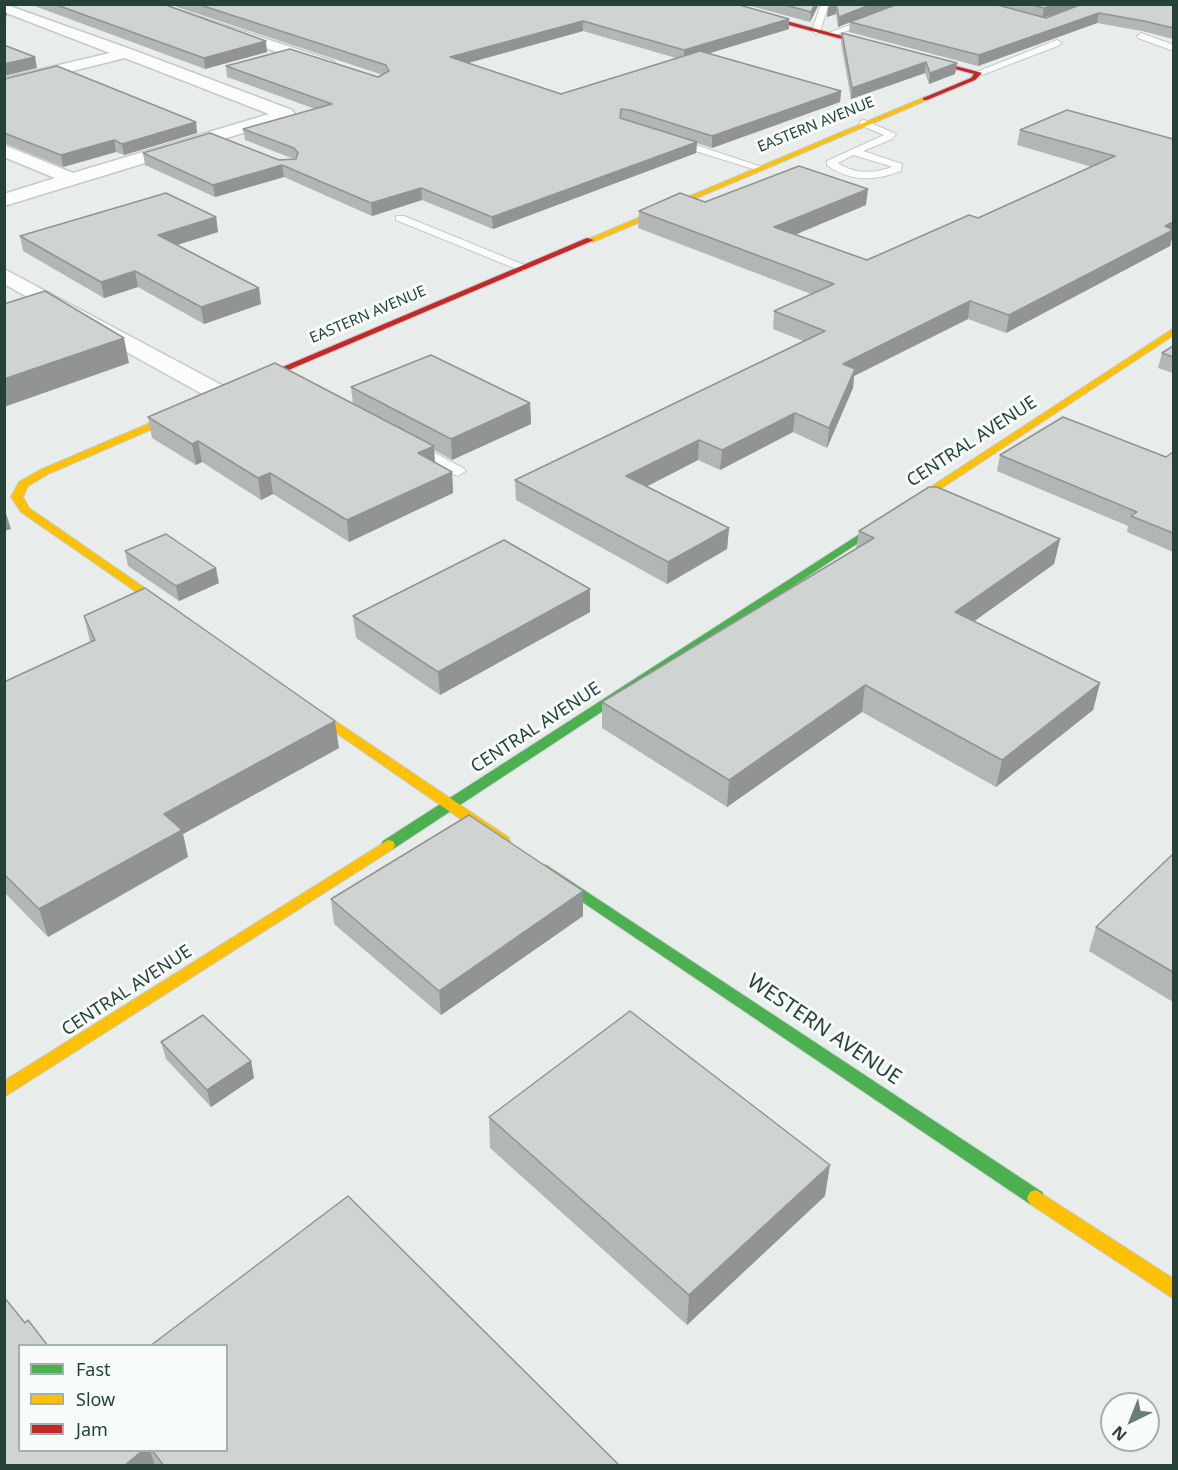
<!DOCTYPE html>
<html>
<head>
<meta charset="utf-8">
<style>
  body { margin:0 }
  #map { position:relative; width:1178px; height:1470px; overflow:hidden; background:#e8edeb; font-family:"Noto Sans",sans-serif }
  canvas { display:block }
  .frame { position:absolute; inset:0; border:6px solid #24423a; pointer-events:none }
  .legend { position:absolute; left:18px; top:1344px; width:210px; height:108px; box-sizing:border-box; background:#f7fbf9; border:2px solid #a3b1ad; margin:0; padding:8px 10px; list-style:none; font-size:18px; color:#24423a }
  .legend li { display:flex; align-items:center; gap:12px; height:30px }
  .legend b { width:30px; border:2px solid #a3b1ad }
  .north { position:absolute; left:1100px; top:1392px; width:60px; height:60px; box-sizing:border-box; background:#f7fbf9; border:2px solid #a3b1ad; border-radius:50%; rotate:223deg; font-size:16px; font-weight:700; line-height:24px; text-align:center; color:#24423a }
  .north::after { content:''; display:block; margin:auto; width:21px; height:27px; background:#697e78; clip-path:polygon(50% 0,100% 100%,50% 72%,0 100%) }
</style>
</head>
<body>
<div id="map">
<canvas width="1178" height="1470"></canvas>
<div class="frame"></div>
<ul class="legend">
<li><b style="height:8px;background:#4caf50"></b>Fast</li>
<li><b style="height:8px;background:#ffc107"></b>Slow</li>
<li><b style="height:8px;background:#c62828"></b>Jam</li>
</ul>
<div class="north">N</div>
</div>
<script>
const context = document.querySelector('canvas').getContext('2d');
context.lineJoin = 'round';
function stroke(path, color, width, dash) { context.strokeStyle = color; context.lineWidth = width; context.lineCap = dash ? 'butt' : 'round'; context.setLineDash(dash || []); context.stroke(path); }
function fillPath(path, color) { context.fillStyle = color; context.fill(path, 'evenodd'); }
function write(font, color, halo, rows, align = 'center') {
  context.font = font + ' "Noto Sans",sans-serif'; context.lineWidth = 6; context.setLineDash([]); context.textBaseline = 'middle'; context.strokeStyle = halo; context.fillStyle = color; for (const [text, x, y, turn = 0] of rows) {
    context.save(); context.translate(x, y); context.rotate((+turn || 0) * Math.PI / 180); context.textAlign = isNaN(turn) ? turn : align; if (halo) context.strokeText(text, 0, 0); context.fillText(text, 0, 0); context.restore();
  }
}
const lane = new Path2D(`
  M 821,4 L 829,4 L 820,31 L 816,34 L 812,31 Z
  M 905,4 L 918,4 L 833,36 L 826,34 Z
  M 1141,33 L 1174,45 L 1174,51 L 1138,38 L 1137,36 Z
  M 1057,40 L 1062,43 L 1060,45 L 982,75 L 974,73 Z
  M 864,120 L 896,134 L 892,139 L 863,151 L 902,164 L 901,171 C 876,181 849,182 827,165 L 827,161 L 884,135 L 860,125 L 860,121 ZM 853,155 L 890,166 L 892,167 C 874,174 854,174 838,163 Z
  M 667,138 L 675,138 L 762,167 L 753,169 L 667,142 Z
  M 396,216 L 404,216 L 529,267 L 523,271 L 519,270 L 396,220 Z
  M 412,441 L 463,468 L 466,471 L 458,476 L 453,474 L 407,449 L 404,446 Z`);
const street = new Path2D(`
  M 4,4 L 133,50 L 292,110 L 295,114 L 292,118 L 4,206 L 4,194 L 55,178 L 4,157 L 4,145 L 73,173 L 269,114 L 125,58 L 4,88 L 4,78 L 110,53 L 4,12 Z
  M 137,4 L 160,4 L 333,61 L 335,64 L 327,69 L 321,67 Z
  M 4,269 L 231,390 L 234,395 L 231,400 L 222,402 L 213,400 L 4,284 Z`);
const fast = new Path2D(`
  M 877,523 L 883,526 L 881,528 L 393,849 L 383,849 L 381,845 L 383,841 Z
  M 546,865 L 1042,1192 L 1045,1198 L 1042,1204 L 1036,1206 L 1030,1204 L 541,874 L 539,870 L 541,866 Z`);
const slow = new Path2D(`
  M 925,97 L 927,100 L 593,242 L 586,240 Z
  M 1174,328 L 1174,335 L 881,528 L 873,528 L 871,526 Z
  M 190,406 L 195,409 L 194,411 L 48,474 L 28,486 L 23,497 L 29,508 L 181,613 L 183,616 L 181,619 L 177,620 L 21,512 L 11,497 L 19,482 L 40,470 Z
  M 298,696 L 508,837 L 510,841 L 508,845 L 498,845 L 293,703 L 291,700 L 293,697 Z
  M 388,840 L 393,841 L 395,845 L 393,849 L 4,1097 L 4,1081 Z
  M 1036,1190 L 1174,1279 L 1174,1299 L 1030,1204 L 1027,1198 L 1030,1192 Z`);
const jam = new Path2D(`
  M 710,4 L 722,4 L 982,73 L 975,80 L 927,100 L 923,100 L 923,98 L 971,78 L 974,74 Z
  M 587,238 L 594,240 L 246,388 L 238,386 Z`);
const wall = new Path2D(`
  M 29,4 L 163,4 L 267,52 L 205,69 Z
  M 168,4 L 736,4 L 789,29 L 708,53 L 841,91 L 840,102 L 712,148 L 697,143 L 696,153 L 493,229 L 422,200 L 372,216 L 284,177 L 215,197 L 145,165 L 143,153 L 279,160 L 294,159 L 245,140 L 243,129 L 315,109 L 227,77 L 226,66 L 378,77 L 383,75 ZM 583,31 L 676,58 L 561,94 L 468,63 Z
  M 743,4 L 819,4 L 810,22 Z
  M 829,4 L 1173,4 L 1173,39 L 1142,31 L 1097,23 L 978,66 L 849,32 L 850,22 L 838,27 L 836,14 L 827,17 ZM 1060,13 L 1046,18 L 1043,17 Z
  M 842,33 L 957,63 L 955,74 L 929,84 L 925,73 L 851,99 L 841,43 Z
  M 4,79 L 196,122 L 197,133 L 124,155 L 116,152 L 63,167 L 4,143 Z
  M 1020,130 L 1173,139 L 1172,238 L 1170,246 L 1006,333 L 968,319 L 854,376 L 853,388 L 827,448 L 793,432 L 720,470 L 698,460 L 646,487 L 729,528 L 727,549 L 667,584 L 516,500 L 515,480 L 803,341 L 773,329 L 774,311 L 811,294 L 638,228 L 639,211 L 705,202 L 866,205 L 796,234 L 867,260 L 978,218 L 1092,167 L 1017,145 Z
  M 216,217 L 218,232 L 177,245 L 261,304 L 204,324 L 138,287 L 104,298 L 23,251 L 20,236 Z
  M 1173,346 L 1173,373 L 1158,368 L 1162,353 Z
  M 351,387 L 530,403 L 531,424 L 452,460 L 434,450 L 435,463 L 452,472 L 453,493 L 349,542 L 273,494 L 261,500 L 202,462 L 196,465 L 152,438 L 148,417 L 353,404 Z
  M 1173,452 L 1173,552 L 1127,532 L 1128,526 L 997,471 L 1000,455 L 1166,457 Z
  M 859,531 L 1060,539 L 1054,564 L 974,621 L 1100,683 L 1093,710 L 996,787 L 862,712 L 727,807 L 602,728 L 602,702 L 856,549 Z
  M 125,551 L 219,583 L 179,601 L 128,566 Z
  M 590,589 L 590,612 L 440,695 L 356,638 L 353,616 Z
  M 84,616 L 339,748 L 183,834 L 188,857 L 48,937 L 4,892 L 4,682 L 90,642 Z
  M 1173,854 L 1173,1002 L 1089,951 L 1096,927 Z
  M 583,891 L 583,916 L 441,1015 L 334,924 L 331,899 Z
  M 161,1042 L 251,1061 L 254,1078 L 211,1107 L 166,1059 Z
  M 489,1117 L 825,1196 L 687,1325 L 490,1148 Z
  M 20,1450 L 226,1450 L 620,1466 L 4,1466 Z`);
const shadedWall = new Path2D(`
  M 815,4 L 819,4 L 810,22 L 811,12 Z
  M 836,4 L 836,14 L 827,17 L 828,7 Z
  M 872,4 L 897,4 L 838,27 L 839,17 Z
  M 1056,4 L 1090,4 L 1042,18 L 1044,8 Z
  M 4,6 L 7,15 L 4,21 Z
  M 1099,13 L 1097,23 L 978,66 L 979,55 Z
  M 789,19 L 789,29 L 684,61 L 684,50 Z
  M 583,21 L 583,31 L 450,68 L 450,57 Z
  M 266,41 L 267,52 L 205,69 L 204,58 Z
  M 35,57 L 37,68 L 4,76 L 4,64 Z
  M 926,62 L 925,73 L 851,99 L 852,88 Z
  M 957,63 L 955,74 L 929,84 L 930,73 Z
  M 841,91 L 840,102 L 712,148 L 712,136 Z
  M 196,122 L 197,133 L 124,155 L 122,144 Z
  M 114,140 L 116,152 L 63,167 L 61,155 Z
  M 697,142 L 696,153 L 493,229 L 492,217 Z
  M 282,165 L 284,177 L 215,197 L 213,185 Z
  M 421,188 L 422,200 L 372,216 L 371,203 Z
  M 868,189 L 866,205 L 773,244 L 774,227 Z
  M 216,217 L 218,232 L 161,250 L 158,235 Z
  M 1173,222 L 1173,237 L 1172,238 L 1170,246 L 1006,333 L 1009,315 Z
  M 135,271 L 138,287 L 104,298 L 101,282 Z
  M 259,288 L 261,304 L 204,324 L 201,307 Z
  M 970,301 L 968,319 L 854,376 L 853,388 L 827,448 L 829,428 L 843,364 Z
  M 124,338 L 129,363 L 4,407 L 4,379 Z
  M 530,403 L 531,424 L 452,460 L 451,439 Z
  M 795,413 L 793,432 L 720,470 L 722,450 Z
  M 699,440 L 698,460 L 626,497 L 626,476 Z
  M 198,441 L 202,462 L 196,465 L 192,444 Z
  M 434,446 L 435,467 L 418,453 Z
  M 452,472 L 453,493 L 349,542 L 347,520 Z
  M 270,473 L 273,494 L 261,500 L 258,478 Z
  M 4,507 L 11,529 L 4,531 Z
  M 729,528 L 727,549 L 667,584 L 668,562 Z
  M 1060,539 L 1054,564 L 951,638 L 955,612 Z
  M 216,568 L 219,583 L 179,601 L 176,586 Z
  M 590,589 L 590,612 L 440,695 L 438,672 Z
  M 1100,683 L 1093,710 L 996,787 L 1002,760 Z
  M 865,685 L 862,712 L 727,807 L 729,780 Z
  M 335,721 L 339,748 L 183,834 L 188,857 L 48,937 L 39,909 L 164,814 Z
  M 583,891 L 583,916 L 441,1015 L 439,991 Z
  M 251,1061 L 254,1078 L 211,1107 L 207,1090 Z
  M 830,1165 L 825,1196 L 687,1325 L 689,1295 Z
  M 143,1450 L 150,1450 L 155,1466 L 124,1466 Z`);
const building = new Path2D(`
  M 54,4 L 163,4 L 266,41 L 204,58 Z
  M 197,4 L 736,4 L 789,19 L 684,50 L 583,21 L 450,57 L 561,94 L 700,51 L 841,91 L 712,136 L 630,110 L 621,109 L 620,118 L 697,142 L 492,217 L 421,188 L 371,203 L 282,165 L 213,185 L 143,153 L 210,133 L 279,160 L 296,159 L 298,153 L 294,148 L 243,129 L 332,104 L 226,66 L 290,49 L 378,77 L 389,71 L 386,65 Z
  M 782,4 L 815,4 L 811,12 Z
  M 836,4 L 872,4 L 839,17 Z
  M 898,4 L 994,4 L 1046,18 L 1082,4 L 1173,4 L 1173,28 L 1144,21 L 1099,13 L 979,55 L 850,22 Z
  M 1028,4 L 1056,4 L 1044,8 Z
  M 842,33 L 957,63 L 930,73 L 926,62 L 852,88 Z
  M 4,45 L 35,57 L 4,64 Z
  M 57,66 L 196,122 L 122,144 L 114,140 L 61,155 L 4,133 L 4,79 Z
  M 1067,110 L 1173,139 L 1173,222 L 1165,226 L 1173,230 L 1009,315 L 970,301 L 843,364 L 855,369 L 829,428 L 795,413 L 722,450 L 699,440 L 626,476 L 729,528 L 668,562 L 515,480 L 825,331 L 774,311 L 834,284 L 639,211 L 680,193 L 705,202 L 799,166 L 868,189 L 774,227 L 867,260 L 969,215 L 978,218 L 1115,156 L 1020,130 Z
  M 166,193 L 216,217 L 158,235 L 259,288 L 201,307 L 135,271 L 101,282 L 20,236 Z
  M 45,291 L 124,338 L 4,379 L 4,304 Z
  M 1173,346 L 1173,357 L 1162,353 Z
  M 431,355 L 530,403 L 451,439 L 351,387 Z
  M 275,363 L 434,446 L 418,453 L 452,472 L 347,520 L 270,473 L 258,478 L 198,441 L 192,444 L 148,417 Z
  M 1063,417 L 1166,457 L 1173,452 L 1173,533 L 1131,516 L 1137,512 L 1000,455 Z
  M 929,487 L 937,487 L 1060,539 L 955,612 L 1100,683 L 1002,760 L 865,685 L 729,780 L 602,702 L 874,538 L 859,531 Z
  M 166,534 L 216,568 L 176,586 L 125,551 Z
  M 504,540 L 590,589 L 438,672 L 353,616 Z
  M 145,588 L 335,721 L 164,814 L 182,830 L 39,909 L 4,874 L 4,682 L 95,640 L 84,616 Z
  M 469,815 L 583,891 L 439,991 L 331,899 Z
  M 1173,854 L 1173,972 L 1096,927 Z
  M 630,1011 L 830,1165 L 689,1295 L 489,1117 Z
  M 203,1015 L 251,1061 L 207,1090 L 161,1042 Z
  M 348,1196 L 620,1466 L 164,1466 L 152,1450 L 226,1450 L 226,1346 L 150,1346 Z
  M 4,1297 L 25,1323 L 28,1320 L 48,1346 L 20,1346 L 20,1450 L 143,1450 L 124,1466 L 4,1466 Z`);
const farStreetnames = [
  ["EASTERN AVENUE",816,125,-22],
  ["EASTERN AVENUE",368,315,-23]
];
const streetNames = [
  ["CENTRAL AVENUE",972,442,-33],
  ["CENTRAL AVENUE",536,728,-33],
  ["CENTRAL AVENUE",127,991,-33]
];
const nearStreetnames = [
  ["WESTERN AVENUE",824,1030,34]
];
stroke(lane, '#c5cac8', 2);
stroke(street, '#c5cac8', 3);
stroke(fast, '#c3cbc8', 2);
stroke(slow, '#c3cbc8', 2);
stroke(jam, '#c3cbc8', 2);
fillPath(lane, '#fcfcfc');
fillPath(street, '#fcfcfc');
fillPath(fast, '#4caf50');
fillPath(slow, '#ffc107');
fillPath(jam, '#c62828');
fillPath(wall, '#b2b6b5');
fillPath(shadedWall, '#919493');
fillPath(building, '#cfd4d2');
stroke(building, '#919493', 1.5);
write('15px', '#24423a', '#f7fbf9', farStreetnames);
write('18px', '#24423a', '#f7fbf9', streetNames);
write('21px', '#24423a', '#f7fbf9', nearStreetnames);
</script>
</body>
</html>
